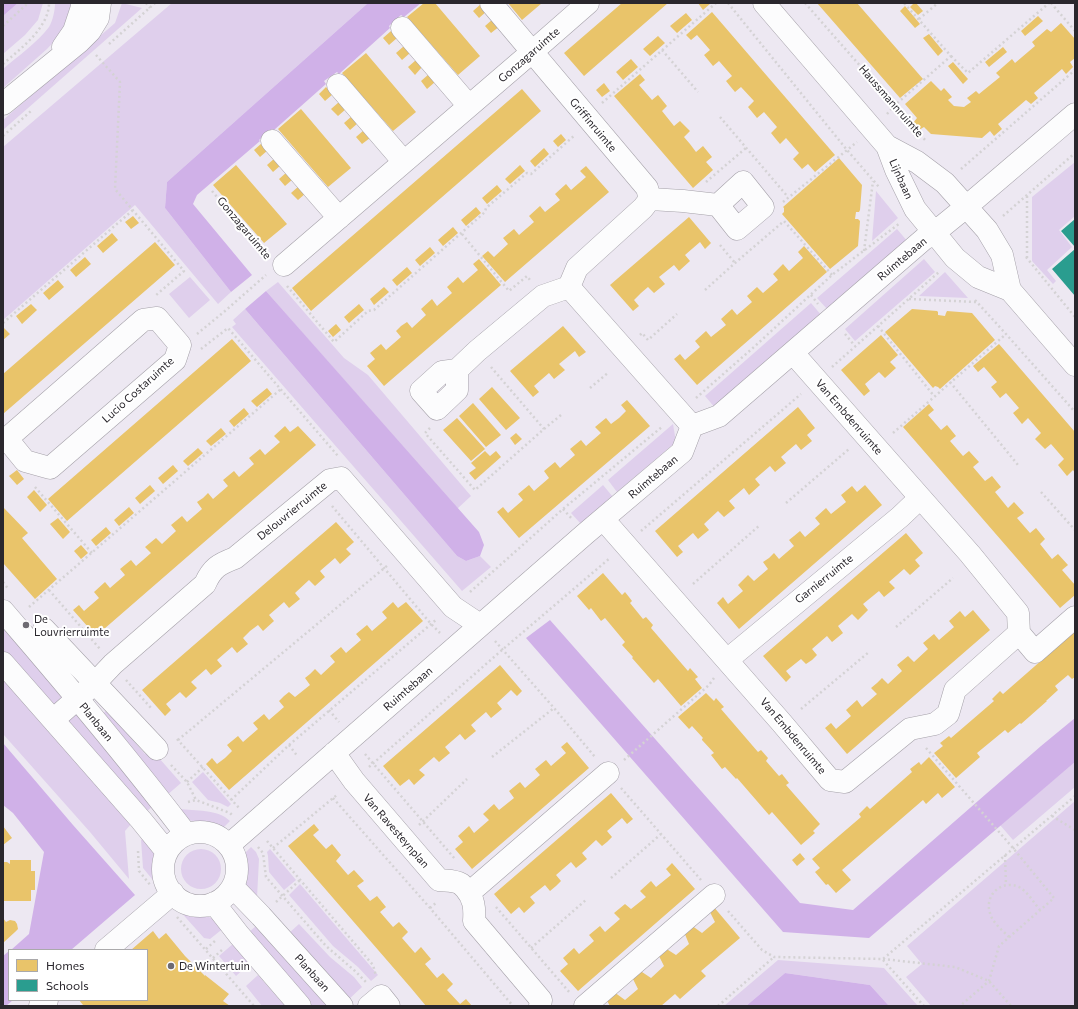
<!DOCTYPE html>
<html>
<head>
<meta charset="utf-8">
<style>
  body { margin:0 }
  #map { position:relative; width:1078px; height:1009px; overflow:hidden; background:#ede8f2; font-family:Commissioner,sans-serif }
  canvas { display:block }
  .frame { position:absolute; inset:0; border:4px solid #2a272d; pointer-events:none }
  .legend { position:absolute; left:8px; top:949px; width:140px; height:52px; box-sizing:border-box; background:#fff; border:1px solid #aaa9ab; margin:0; padding:5px 7px; list-style:none; font-size:12px; color:#2a272d }
  .legend li { display:flex; align-items:center; gap:8px; height:20px }
  .legend b { width:20px; border:1px solid #aaa9ab }
</style>
</head>
<body>
<div id="map">
<canvas width="1078" height="1009"></canvas>
<div class="frame"></div>
<ul class="legend">
<li><b style="height:11px;background:#e9c46a"></b>Homes</li>
<li><b style="height:11px;background:#2a9d8f"></b>Schools</li>
</ul>
</div>
<script>
const context = document.querySelector('canvas').getContext('2d');
context.lineJoin = 'round';
function fillPath(path, color) { context.fillStyle = color; context.fill(path, 'evenodd'); }
function stroke(path, color, width, dash) { context.strokeStyle = color; context.lineWidth = width; context.lineCap = dash ? 'butt' : 'round'; context.setLineDash(dash || []); context.stroke(path); }
function write(font, color, halo, rows, align = 'center') {
  context.font = font + ' Commissioner,sans-serif'; context.lineWidth = 4; context.setLineDash([]); context.textBaseline = 'middle'; context.strokeStyle = halo; context.fillStyle = color; for (const [text, x, y, turn = 0] of rows) {
    context.save(); context.translate(x, y); context.rotate((+turn || 0) * Math.PI / 180); context.textAlign = isNaN(turn) ? turn : align; if (halo) context.strokeText(text, 0, 0); context.fillText(text, 0, 0); context.restore();
  }
}
const green = new Path2D(`
  M 18,3 L 43,3 L 38,20 L 25,35 L 3,54 L 3,16 Z
  M 55,3 L 71,3 L 71,10 L 61,34 L 47,49 L 3,88 L 3,69 C 17,57 39,41 49,27 C 53,20 55,10 55,3 Z
  M 122,3 L 142,8 L 3,130 L 3,120 L 115,23 Z
  M 172,3 L 368,3 L 167,182 L 165,208 L 231,292 L 218,304 L 135,205 L 3,320 L 3,147 Z
  M 1075,162 L 1075,216 L 1059,230 L 1072,247 L 1047,270 L 1056,281 L 1053,284 L 1032,261 L 1032,197 Z
  M 876,191 L 898,218 L 872,241 Z
  M 897,229 L 908,242 L 828,310 L 817,298 Z
  M 924,259 L 935,272 L 855,341 L 845,329 Z
  M 945,272 L 968,298 L 919,296 Z
  M 190,277 L 210,300 L 189,318 L 169,294 Z
  M 278,282 L 344,358 L 368,375 L 471,496 L 457,509 L 266,291 Z
  M 811,303 L 822,316 L 716,409 L 705,396 Z
  M 245,309 L 457,556 L 466,561 L 480,556 L 491,567 L 462,591 L 232,327 L 236,324 L 233,320 Z
  M 673,424 L 676,442 L 617,492 L 608,480 Z
  M 603,485 L 613,497 L 581,524 L 571,513 Z
  M 3,627 L 64,698 L 56,706 L 46,705 L 3,655 Z
  M 3,676 L 132,823 L 125,831 L 129,879 L 90,832 L 3,734 Z
  M 107,710 L 145,754 L 151,749 L 181,783 L 166,796 L 100,716 Z
  M 78,711 L 154,805 L 144,814 L 67,727 L 68,719 Z
  M 1075,762 L 1075,787 L 1013,840 L 1000,825 Z
  M 203,772 L 231,804 L 228,807 L 220,803 L 208,800 L 192,782 Z
  M 1075,801 L 1075,1006 L 931,1006 L 906,977 L 922,964 L 907,946 Z
  M 179,809 C 195,811 218,809 230,821 L 221,830 L 211,826 L 189,820 Z
  M 146,836 L 153,850 L 155,858 L 155,871 L 159,884 L 157,885 L 143,868 L 141,840 Z
  M 251,847 L 256,852 L 259,859 L 257,898 L 247,888 L 245,881 L 245,865 L 243,855 Z
  M 270,849 L 296,880 L 284,890 L 269,872 L 268,856 L 267,852 Z
  M181 869a20 20 0 1 1 40 0a20 20 0 1 1-40 0Z
  M 300,884 L 378,975 L 371,981 L 358,967 L 333,946 L 289,895 Z
  M 179,908 L 189,912 L 201,914 L 209,917 L 217,921 L 225,927 L 210,939 L 204,938 L 178,909 Z
  M 299,924 L 330,957 L 354,977 L 362,987 L 347,1001 L 288,934 Z
  M 257,925 L 329,1006 L 308,1006 L 248,933 Z
  M 234,943 L 249,964 L 236,976 L 219,956 Z
  M 778,960 L 884,968 L 918,1006 L 889,1006 L 870,985 L 785,973 L 746,1006 L 724,1006 Z
  M 258,975 L 285,1006 L 262,1006 L 246,986 Z`);
const water = new Path2D(`
  M 3,3 L 18,3 L 3,16 Z
  M 368,3 L 421,3 L 404,17 L 401,15 L 389,26 L 390,28 L 339,74 L 337,72 L 324,81 L 326,84 L 274,130 L 272,129 L 259,140 L 260,141 L 197,195 L 193,204 L 252,275 L 231,292 L 165,208 L 167,182 Z
  M 266,291 L 479,532 L 484,545 L 480,556 L 466,561 L 457,556 L 245,309 Z
  M 550,620 L 800,903 L 853,910 L 1041,746 L 1075,718 L 1075,762 L 869,938 L 783,932 L 526,638 Z
  M 3,743 L 73,825 L 135,895 L 71,950 L 11,950 L 29,934 L 44,852 L 13,813 L 3,805 Z
  M 9,951 L 9,1000 L 13,1000 L 6,1006 L 3,1006 L 3,956 Z
  M 785,973 L 870,985 L 889,1006 L 746,1006 Z`);
const homes = new Path2D(`
  M 424,3 L 435,3 L 480,56 L 458,75 L 407,17 Z
  M 508,3 L 542,3 L 522,20 Z
  M 622,3 L 668,3 L 584,76 L 564,53 Z
  M 698,3 L 711,3 L 703,10 Z
  M 817,3 L 857,3 L 923,79 L 900,98 Z
  M 914,3 L 916,3 L 923,11 L 918,15 L 910,7 Z
  M 481,4 L 487,11 L 479,18 L 473,11 Z
  M 905,6 L 920,24 L 915,28 L 900,11 Z
  M 712,12 L 835,155 L 815,172 L 808,164 L 802,169 L 793,159 L 799,153 L 786,138 L 780,144 L 775,138 L 771,133 L 777,127 L 764,112 L 757,118 L 748,107 L 754,101 L 741,87 L 735,92 L 730,86 L 726,81 L 732,76 L 719,61 L 713,66 L 704,55 L 710,50 L 697,35 L 691,40 L 686,35 Z
  M 686,13 L 692,20 L 677,33 L 670,26 Z
  M 1038,16 L 1043,21 L 1025,36 L 1021,31 Z
  M 493,19 L 500,26 L 491,33 L 485,26 Z
  M 1061,23 L 1075,39 L 1075,58 L 1070,62 L 1073,67 L 1066,74 L 1062,69 L 1034,93 L 1038,98 L 1031,104 L 1026,100 L 998,124 L 1002,129 L 994,136 L 990,131 L 982,138 L 931,134 L 924,127 L 919,130 L 913,123 L 917,118 L 905,104 L 931,81 L 941,91 L 944,88 L 952,97 L 948,100 L 954,106 L 964,107 L 971,102 L 967,98 L 976,91 L 979,94 L 1000,77 L 996,73 L 1012,59 L 1015,63 L 1035,46 L 1032,42 L 1047,29 L 1051,32 Z
  M 391,31 L 397,38 L 389,45 L 383,38 Z
  M 929,34 L 943,51 L 938,56 L 923,38 Z
  M 658,36 L 665,43 L 650,56 L 643,49 Z
  M 404,46 L 410,53 L 402,60 L 396,53 Z
  M 1003,47 L 1007,52 L 989,67 L 985,62 Z
  M 366,53 L 416,112 L 393,131 L 342,73 Z
  M 631,59 L 638,67 L 623,80 L 616,72 Z
  M 416,60 L 422,67 L 415,75 L 408,67 Z
  M 953,62 L 968,79 L 963,84 L 948,66 Z
  M 429,74 L 435,82 L 427,89 L 421,81 Z
  M 640,74 L 645,80 L 639,85 L 652,100 L 658,95 L 667,106 L 662,111 L 674,126 L 680,121 L 690,131 L 684,137 L 690,144 L 696,152 L 703,146 L 712,157 L 706,162 L 713,170 L 693,188 L 614,96 Z
  M 604,83 L 610,91 L 602,97 L 596,90 Z
  M 326,87 L 333,94 L 325,101 L 319,94 Z
  M 522,89 L 541,111 L 311,311 L 292,288 Z
  M 339,102 L 346,109 L 338,116 L 331,109 Z
  M 301,109 L 351,168 L 328,187 L 278,129 Z
  M 352,116 L 358,123 L 350,130 L 344,123 Z
  M 364,130 L 370,138 L 362,144 L 356,137 Z
  M 561,134 L 566,140 L 558,147 L 553,141 Z
  M 262,143 L 268,150 L 260,157 L 254,150 Z
  M 544,148 L 549,154 L 535,167 L 530,161 Z
  M 275,158 L 281,165 L 273,172 L 267,165 Z
  M 839,158 L 862,185 L 860,210 L 859,212 L 856,212 L 855,219 L 858,219 L 860,221 L 858,246 L 830,269 L 782,214 L 784,212 L 784,208 L 783,207 Z
  M 236,165 L 287,224 L 264,243 L 213,185 Z
  M 520,165 L 525,171 L 510,184 L 505,179 Z
  M 586,166 L 609,192 L 505,282 L 482,256 L 488,251 L 494,257 L 508,244 L 503,238 L 514,229 L 519,235 L 534,222 L 529,216 L 540,206 L 545,212 L 560,200 L 555,194 L 566,184 L 571,190 L 586,177 L 580,171 Z
  M 287,172 L 293,179 L 285,186 L 279,179 Z
  M 497,185 L 502,191 L 487,204 L 482,198 Z
  M 299,186 L 306,193 L 298,200 L 291,193 Z
  M 476,207 L 481,213 L 466,226 L 461,220 Z
  M 133,216 L 139,223 L 131,229 L 125,222 Z
  M 689,217 L 711,243 L 705,249 L 700,242 L 685,255 L 690,261 L 679,271 L 674,265 L 659,277 L 665,284 L 654,293 L 648,287 L 641,293 L 634,300 L 639,306 L 633,311 L 610,285 Z
  M 453,227 L 458,233 L 443,246 L 438,240 Z
  M 112,233 L 118,240 L 103,253 L 97,246 Z
  M 155,242 L 175,265 L 3,414 L 3,374 Z
  M 804,246 L 827,272 L 697,385 L 674,359 L 680,354 L 685,360 L 700,347 L 695,341 L 706,331 L 711,337 L 726,325 L 721,319 L 732,309 L 737,315 L 752,302 L 747,296 L 757,287 L 763,293 L 778,280 L 773,274 L 783,264 L 789,271 L 803,258 L 798,252 Z
  M 430,247 L 435,253 L 420,266 L 415,260 Z
  M 85,257 L 91,264 L 76,277 L 70,270 Z
  M 479,259 L 501,285 L 384,386 L 367,366 L 375,359 L 370,353 L 381,344 L 386,350 L 401,337 L 396,331 L 401,326 L 407,322 L 412,328 L 426,315 L 421,309 L 432,299 L 437,306 L 452,293 L 447,287 L 458,277 L 463,283 L 478,270 L 473,264 Z
  M 407,267 L 412,273 L 397,286 L 392,280 Z
  M 58,280 L 64,287 L 49,300 L 43,293 Z
  M 384,287 L 389,292 L 374,305 L 370,299 Z
  M 31,304 L 37,310 L 22,324 L 16,316 Z
  M 359,304 L 364,310 L 349,323 L 344,317 Z
  M 912,309 L 937,311 L 938,312 L 938,315 L 945,316 L 946,313 L 947,311 L 972,313 L 995,340 L 940,389 L 938,387 L 935,386 L 933,388 L 885,332 Z
  M 336,324 L 341,330 L 333,337 L 328,331 Z
  M 563,326 L 586,352 L 579,357 L 575,351 L 559,364 L 565,370 L 554,379 L 549,373 L 534,386 L 539,392 L 533,397 L 510,371 Z
  M 3,327 L 10,334 L 3,340 Z
  M 881,335 L 898,355 L 890,362 L 896,368 L 885,378 L 879,372 L 865,384 L 870,391 L 864,396 L 841,370 Z
  M 232,339 L 251,361 L 67,521 L 48,499 Z
  M 999,344 L 1075,432 L 1075,473 L 1073,470 L 1067,476 L 1058,465 L 1064,459 L 1051,444 L 1045,449 L 1035,439 L 1041,433 L 1028,418 L 1022,424 L 1013,413 L 1019,408 L 1006,393 L 1000,398 L 991,387 L 997,382 L 984,367 L 978,372 L 973,366 Z
  M 492,387 L 520,418 L 506,430 L 479,399 Z
  M 267,388 L 272,394 L 257,407 L 251,401 Z
  M 627,400 L 650,426 L 519,538 L 497,512 L 503,507 L 508,513 L 523,500 L 518,494 L 529,485 L 534,491 L 549,478 L 544,471 L 555,462 L 560,468 L 575,455 L 570,449 L 581,440 L 586,446 L 601,433 L 595,427 L 606,418 L 611,424 L 619,418 L 626,411 L 621,405 Z
  M 473,403 L 501,435 L 486,447 L 459,416 Z
  M 929,404 L 934,410 L 928,415 L 941,430 L 947,425 L 956,436 L 950,441 L 963,456 L 969,451 L 979,462 L 973,467 L 985,481 L 992,476 L 1001,487 L 995,492 L 1008,508 L 1014,502 L 1024,513 L 1017,518 L 1030,533 L 1036,528 L 1045,539 L 1040,544 L 1052,559 L 1058,554 L 1068,565 L 1062,570 L 1075,585 L 1075,595 L 1060,608 L 903,427 Z
  M 798,407 L 815,428 L 807,435 L 812,441 L 801,450 L 796,444 L 789,450 L 781,457 L 786,463 L 775,472 L 770,466 L 755,479 L 760,485 L 749,495 L 744,488 L 729,501 L 735,508 L 724,517 L 718,511 L 704,524 L 709,530 L 704,534 L 698,539 L 693,533 L 678,546 L 683,552 L 677,557 L 655,531 Z
  M 244,408 L 249,414 L 234,427 L 229,421 Z
  M 457,418 L 485,449 L 471,461 L 443,430 Z
  M 285,426 L 290,432 L 298,426 L 316,445 L 96,636 L 73,610 L 79,605 L 84,611 L 99,598 L 94,592 L 105,582 L 110,588 L 125,575 L 120,569 L 131,560 L 136,566 L 143,560 L 151,553 L 145,547 L 156,538 L 162,544 L 176,531 L 171,525 L 182,516 L 187,522 L 202,509 L 197,502 L 203,498 L 208,493 L 213,499 L 228,486 L 223,480 L 234,471 L 239,477 L 254,464 L 249,458 L 260,449 L 265,455 L 280,442 L 274,436 Z
  M 221,428 L 226,434 L 211,446 L 206,441 Z
  M 516,433 L 522,439 L 515,445 L 510,438 Z
  M 198,448 L 203,453 L 188,466 L 183,461 Z
  M 485,451 L 490,456 L 496,451 L 501,457 L 475,480 L 469,473 L 476,468 L 471,463 Z
  M 173,465 L 178,471 L 163,484 L 158,478 Z
  M 17,470 L 24,479 L 17,485 L 9,476 Z
  M 150,485 L 155,491 L 140,504 L 135,498 Z
  M 865,485 L 882,505 L 739,629 L 717,603 L 723,597 L 728,604 L 743,591 L 738,585 L 748,575 L 754,581 L 768,569 L 763,562 L 769,558 L 774,553 L 779,559 L 794,546 L 789,540 L 794,536 L 800,531 L 805,537 L 820,524 L 815,518 L 826,508 L 831,514 L 846,502 L 841,495 L 852,486 L 857,492 Z
  M 34,490 L 47,505 L 40,512 L 27,497 Z
  M 3,507 L 28,533 L 22,538 L 57,579 L 35,599 L 3,563 Z
  M 129,507 L 134,513 L 119,526 L 114,520 Z
  M 58,518 L 70,532 L 63,539 L 50,524 Z
  M 336,522 L 354,542 L 346,549 L 351,554 L 340,564 L 335,558 L 320,571 L 325,577 L 315,586 L 309,580 L 295,593 L 300,599 L 289,608 L 284,602 L 276,609 L 269,615 L 274,621 L 263,631 L 258,625 L 250,631 L 243,638 L 248,644 L 237,653 L 232,647 L 225,653 L 217,660 L 222,666 L 211,675 L 206,669 L 191,682 L 197,688 L 186,698 L 180,692 L 166,704 L 171,710 L 165,716 L 142,690 Z
  M 106,527 L 111,533 L 96,546 L 91,540 Z
  M 906,533 L 923,553 L 915,560 L 920,566 L 910,575 L 904,569 L 889,582 L 895,588 L 884,597 L 879,591 L 863,604 L 868,610 L 858,620 L 852,614 L 838,626 L 843,633 L 832,642 L 827,636 L 812,649 L 817,655 L 812,660 L 806,664 L 801,659 L 786,671 L 791,677 L 786,682 L 763,656 Z
  M 81,545 L 88,553 L 81,559 L 74,551 Z
  M 603,573 L 622,595 L 625,592 L 629,597 L 632,601 L 630,603 L 643,619 L 646,617 L 653,625 L 651,628 L 688,671 L 690,668 L 698,677 L 695,679 L 702,688 L 681,706 L 658,679 L 654,683 L 632,658 L 633,657 L 622,645 L 625,642 L 605,618 L 601,621 L 591,608 L 589,610 L 577,596 Z
  M 393,602 L 398,608 L 406,602 L 423,621 L 229,790 L 206,764 L 212,758 L 217,764 L 225,758 L 232,751 L 227,745 L 238,736 L 243,742 L 258,729 L 253,723 L 258,719 L 264,714 L 269,720 L 284,707 L 279,701 L 284,696 L 289,692 L 295,697 L 310,685 L 305,678 L 310,674 L 315,669 L 321,675 L 335,662 L 330,656 L 341,647 L 346,653 L 361,640 L 356,634 L 367,625 L 372,631 L 387,618 L 382,612 Z
  M 973,610 L 990,630 L 847,754 L 825,728 L 831,723 L 836,729 L 851,716 L 846,710 L 857,700 L 862,707 L 877,694 L 871,688 L 877,683 L 882,678 L 888,684 L 902,671 L 897,665 L 908,656 L 914,662 L 928,649 L 923,643 L 934,634 L 939,640 L 954,627 L 949,621 L 960,611 L 965,617 Z
  M 1075,631 L 1075,677 L 1072,679 L 1068,675 L 1055,686 L 1058,690 L 1046,701 L 1047,701 L 1021,724 L 1020,723 L 1008,733 L 1005,730 L 977,753 L 980,757 L 956,778 L 934,753 L 943,746 L 940,743 L 949,736 L 951,738 L 994,701 L 992,699 L 1000,691 L 1003,694 Z
  M 500,665 L 522,691 L 517,696 L 511,690 L 497,703 L 502,709 L 491,718 L 486,712 L 471,725 L 476,731 L 465,740 L 460,734 L 445,747 L 450,753 L 439,762 L 434,757 L 419,770 L 425,775 L 414,785 L 409,779 L 400,786 L 383,766 Z
  M 706,693 L 714,701 L 716,698 L 724,707 L 721,709 L 758,752 L 761,750 L 768,758 L 766,761 L 779,776 L 782,774 L 789,783 L 786,785 L 820,824 L 813,831 L 815,833 L 801,845 L 772,812 L 769,815 L 737,778 L 736,779 L 725,767 L 722,769 L 711,755 L 714,753 L 702,740 L 702,739 L 703,738 L 692,726 L 689,729 L 678,717 Z
  M 567,742 L 589,768 L 472,869 L 455,849 L 463,842 L 458,836 L 469,826 L 474,833 L 489,820 L 483,814 L 494,804 L 499,810 L 514,798 L 509,791 L 520,782 L 525,788 L 540,775 L 535,769 L 546,760 L 551,766 L 566,753 L 561,747 Z
  M 929,757 L 955,787 L 942,798 L 938,793 L 926,804 L 923,800 L 842,870 L 851,880 L 836,893 L 828,884 L 826,885 L 815,872 L 820,868 L 812,859 L 861,817 L 859,814 L 867,806 L 870,809 L 912,772 L 910,769 L 919,762 L 921,765 Z
  M 611,793 L 633,819 L 627,824 L 622,818 L 607,831 L 612,837 L 607,842 L 602,846 L 596,840 L 582,853 L 587,859 L 581,864 L 576,868 L 571,862 L 556,875 L 561,881 L 556,886 L 550,891 L 545,885 L 530,897 L 535,903 L 524,913 L 519,907 L 511,914 L 494,894 Z
  M 314,824 L 319,830 L 313,835 L 326,849 L 332,844 L 341,855 L 336,861 L 348,875 L 354,870 L 364,881 L 357,886 L 370,901 L 377,896 L 386,907 L 380,912 L 393,927 L 399,922 L 408,932 L 402,938 L 415,953 L 421,947 L 431,959 L 425,964 L 437,978 L 443,973 L 453,984 L 447,990 L 460,1004 L 466,999 L 472,1006 L 426,1006 L 411,988 L 288,846 Z
  M 3,826 L 12,838 L 3,845 Z
  M 800,853 L 805,859 L 797,866 L 792,860 Z
  M 10,860 L 31,860 L 31,871 L 35,871 L 35,890 L 31,890 L 31,901 L 3,901 L 3,862 L 7,862 L 10,864 Z
  M 672,863 L 695,889 L 578,991 L 560,971 L 568,964 L 563,958 L 574,948 L 579,954 L 594,941 L 589,935 L 600,926 L 605,932 L 620,919 L 614,913 L 625,904 L 631,909 L 646,897 L 640,891 L 651,881 L 656,887 L 671,875 L 666,869 Z
  M 713,906 L 740,938 L 701,971 L 706,976 L 680,999 L 675,994 L 661,1006 L 610,1006 L 606,999 L 614,992 L 625,1000 L 638,989 L 632,977 L 639,970 L 651,978 L 664,966 L 658,954 L 665,948 L 676,955 L 689,944 L 684,932 L 691,925 L 702,933 L 715,922 L 709,910 Z
  M 3,918 L 6,922 L 10,920 L 15,921 L 17,924 L 18,929 L 15,932 L 3,943 Z
  M 153,931 L 159,939 L 166,933 L 185,956 L 205,976 L 205,975 L 229,994 L 223,1001 L 230,1006 L 81,1006 L 83,1005 L 79,1000 L 147,1000 L 147,950 L 131,950 Z`);
const schools = new Path2D(`
  M 1075,219 L 1075,247 L 1061,231 Z
  M 1075,249 L 1075,296 L 1052,269 Z`);
const path = new Path2D(`
  M 146,3 L 150,8
  M 728,3 L 847,150 L 879,187
  M 805,3 L 926,141
  M 1051,3 L 1075,31
  M 919,19 L 938,3
  M 3,26 L 26,5 L 27,3
  M 109,44 L 155,3
  M 662,50 L 698,92
  M 96,55 L 120,82 L 115,189 L 184,271 L 155,296
  M 951,56 L 968,73 L 1049,3
  M 3,64 C 20,49 49,28 49,3
  M 602,103 L 716,3
  M 887,114 L 895,105 L 951,56 L 904,3
  M 720,117 L 788,197
  M 3,136 L 31,111
  M 961,169 L 1075,70
  M 706,182 L 746,148
  M 212,191 L 265,254
  M 783,202 L 857,142
  M 1003,216 L 1075,153
  M 462,234 L 509,291 L 527,276 L 530,280
  M 720,245 L 735,263
  M 864,251 L 873,181
  M 1026,257 L 1075,317
  M 1027,258 L 1027,194
  M 287,286 L 334,342 L 368,311 L 374,310 L 485,212 L 486,208 L 527,173 L 531,174 L 575,135
  M 705,290 L 735,263 L 784,221 L 832,275
  M 811,295 L 818,304
  M 909,299 L 976,302
  M 975,300 L 1006,334 L 1075,412
  M 3,323 L 133,210
  M 878,326 L 934,396
  M 197,334 L 225,311 L 266,275
  M 845,334 L 855,346
  M 640,335 L 642,333 L 648,340 L 677,314
  M 201,349 L 228,328 L 338,456
  M 491,367 L 544,429
  M 832,367 L 939,272
  M 950,382 L 1018,465
  M 590,388 L 609,372
  M 696,398 L 754,347 L 832,275 L 900,223
  M 430,428 L 425,433 L 475,490 L 544,429 L 561,415
  M 893,433 L 1006,334
  M 35,487 L 92,553
  M 1041,492 L 1075,530
  M 786,503 L 849,449
  M 332,506 L 431,624 L 440,633
  M 563,509 L 572,519
  M 641,531 L 801,394
  M 3,582 L 9,590
  M 693,584 L 760,525
  M 49,590 L 100,649
  M 470,592 L 563,509 L 663,426
  M 29,607 L 281,389
  M 896,627 L 953,578
  M 495,641 L 554,708 L 595,757
  M 126,680 L 151,708
  M 801,709 L 869,652
  M 329,710 L 339,722
  M 177,739 L 239,808
  M 178,740 L 388,565
  M 289,745 L 298,757
  M 926,748 L 1013,848 L 1054,898 L 999,946 L 989,981 L 960,1006
  M 365,754 L 455,859
  M 492,757 L 554,708
  M 624,760 L 709,685 L 714,678
  M 171,765 L 187,782 L 196,800
  M 369,767 L 502,650 L 610,558
  M 187,782 L 203,767
  M 621,788 L 701,880
  M 333,798 L 430,908 L 513,1006
  M 231,800 L 289,745 L 437,619
  M 188,802 L 196,800 L 230,813 L 232,815
  M 1052,816 L 1075,830
  M 419,825 L 467,779
  M 267,841 L 373,965 L 376,976
  M 258,847 L 263,853 L 266,877 L 326,946 L 355,971 L 366,982
  M 273,848 L 338,794
  M 138,851 L 139,871 L 151,886
  M 1005,855 L 1006,885
  M 611,878 L 661,834
  M 276,902 L 300,880
  M 496,907 L 570,993
  M 430,908 L 437,902
  M 728,911 L 762,950 L 774,957 L 883,959 L 1075,796
  M 177,917 L 254,1006
  M 1009,937 C 1002,930 992,922 990,913 C 984,895 1002,879 1019,887 C 1028,892 1034,903 1040,910
  M 531,948 L 587,899
  M 206,949 L 216,940
  M 213,958 L 223,949
  M 883,959 L 955,967 L 989,981 L 1011,1006
  M 883,960 L 924,1006
  M 718,1006 L 774,957`);
const minor = new Path2D(`
  M 491,3 L 647,188 L 650,199
  M 764,3 L 887,146 L 896,170 L 915,209 L 955,258 L 978,277 L 1010,290 L 1075,365
  M 402,28 L 469,106
  M 63,47 L 74,31 L 82,7 L 82,3
  M 338,85 L 404,162
  M 3,104 L 79,42 L 90,31 L 98,18 L 100,3
  M 272,141 L 339,218
  M 887,146 L 917,162 L 945,183 L 987,230 L 1002,255 L 1010,290
  M 650,199 L 683,201 L 718,205 L 743,182 L 763,207 L 737,229 L 718,205
  M 284,265 L 532,52 L 588,3
  M 569,287 L 692,426
  M 457,370 L 442,372 L 421,391 L 437,409 L 457,390 L 457,370 L 477,351 L 543,296 L 569,287 L 577,268 L 643,208 L 650,199
  M 3,442 L 143,320 L 157,318 L 180,345 L 175,360 L 50,468 L 25,461 L 7,439
  M 603,519 L 781,722 L 830,780 L 845,782 L 910,729 L 935,724 L 948,714 L 955,690 L 1019,633 L 1018,613 L 970,554 L 793,353
  M 3,611 C 66,684 128,758 186,834
  M 44,629 L 157,749
  M 1019,633 L 1035,652 L 1075,617
  M 727,660 L 900,517 L 920,498
  M 3,663 L 141,820 L 167,852
  M 53,720 L 95,683 L 113,664 L 205,584 C 212,568 219,564 235,558 L 330,480 L 341,478 L 453,607 L 480,625
  M 334,753 L 354,781 L 439,880 C 446,881 454,880 461,884 C 462,885 464,887 465,888 C 474,898 475,908 474,921 L 541,1000 L 540,1006
  M163 869a37 37 0 1 1 74 0a37 37 0 1 1-74 0Z
  M 229,845 L 585,534 L 682,452 L 692,426 L 719,416 L 924,239 L 934,233 L 966,207 L 1075,114
  M 233,887 L 261,916 L 342,1006
  M 469,893 L 608,773
  M 214,903 L 239,935 L 300,1006
  M 106,950 L 173,893
  M 40,1006 L 47,1000
  M 369,1006 L 381,996 L 389,1006
  M 585,1006 L 714,895`);
const markers = [
  [26,625,4,"#6e6b72"],
  [171,966,4,"#6e6b72"]
];
const streetNames = [
  ["Gonzagaruimte",529,55,-41],
  ["Haussmannruimte",891,101,49],
  ["Griffinruimte",593,125,50],
  ["Lijnbaan",901,179,66],
  ["Gonzagaruimte",244,228,50],
  ["Ruimtebaan",902,259,-40],
  ["Lucio Costaruimte",138,390,-42],
  ["Van Embdenruimte",849,417,49],
  ["Ruimtebaan",653,477,-40],
  ["Delouvrierruimte",292,511,-39],
  ["Garnierruimte",824,579,-39],
  ["Ruimtebaan",408,689,-41],
  ["Planbaan",96,722,51],
  ["Van Embdenruimte",793,736,50],
  ["Van Ravesteynplan",396,831,49],
  ["Planbaan",312,973,48]
];
const poiNames = [
  ["De",34,619],
  ["Louvrierruimte",34,632],
  ["De Wintertuin",179,966]
];
fillPath(green, '#dfcfec');
fillPath(water, '#d0b1e8');
fillPath(homes, '#e9c46a');
fillPath(schools, '#2a9d8f');
stroke(minor, '#a4a0a8', 23);
stroke(path, '#d4d2d4', 2.5, [2, 3]);
stroke(minor, '#fcfcfd', 22);
for (const [x, y, r, color] of markers) { const dot = new Path2D(); dot.arc(x, y, r, 0, 2 * Math.PI); context.fillStyle = color; context.fill(dot); stroke(dot, '#fff', 1.5); }
write('11px', '#2a272d', '#fff', streetNames);
write('11px', '#2a272d', '#fff', poiNames, 'left');
</script>
</body>
</html>
